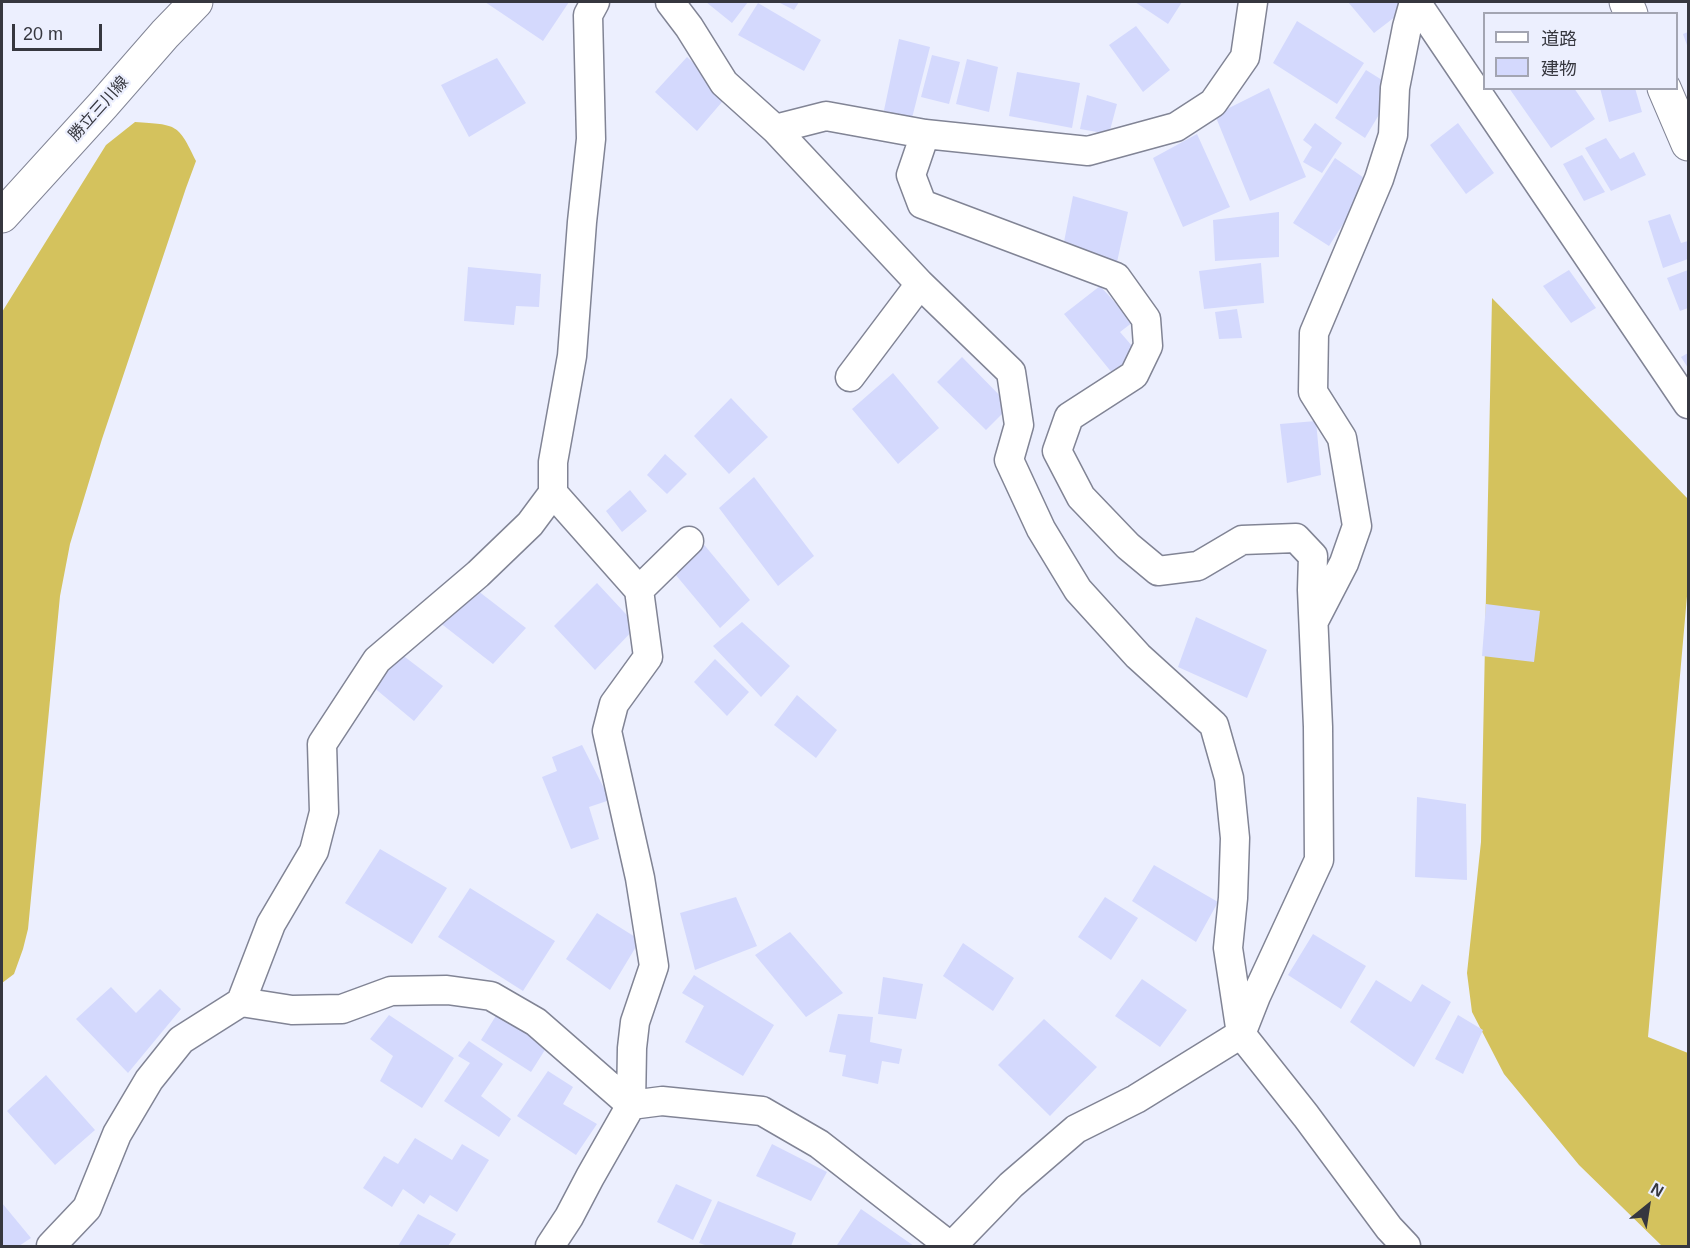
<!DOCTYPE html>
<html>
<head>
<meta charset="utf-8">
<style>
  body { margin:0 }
  #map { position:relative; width:1690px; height:1248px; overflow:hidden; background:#eceffe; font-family:Helvetica,"Noto Sans JP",sans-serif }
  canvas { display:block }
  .frame { position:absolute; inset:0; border:3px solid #36373f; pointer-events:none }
  .legend { position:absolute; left:1483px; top:12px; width:195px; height:78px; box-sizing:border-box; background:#eceffe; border:2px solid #a3a5b2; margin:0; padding:8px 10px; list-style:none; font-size:18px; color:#36373f }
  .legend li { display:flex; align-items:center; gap:12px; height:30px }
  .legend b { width:30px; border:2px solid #a3a5b2 }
  .north { position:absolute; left:1618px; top:1176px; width:60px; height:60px; -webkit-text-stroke:4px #eceffe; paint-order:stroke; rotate:30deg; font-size:16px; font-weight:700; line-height:24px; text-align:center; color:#36373f }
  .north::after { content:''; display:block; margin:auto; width:21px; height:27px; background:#36373f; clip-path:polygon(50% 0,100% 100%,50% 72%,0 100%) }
  .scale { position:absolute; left:12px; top:24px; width:90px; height:27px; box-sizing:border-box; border:3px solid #36373f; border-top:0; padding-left:8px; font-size:18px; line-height:21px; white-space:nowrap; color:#36373f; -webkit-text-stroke:4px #eceffe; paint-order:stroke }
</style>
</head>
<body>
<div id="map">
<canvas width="1690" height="1248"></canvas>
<div class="frame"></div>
<ul class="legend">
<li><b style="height:8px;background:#fff"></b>道路</li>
<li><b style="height:16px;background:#d4d9fd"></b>建物</li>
</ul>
<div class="north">N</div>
<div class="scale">20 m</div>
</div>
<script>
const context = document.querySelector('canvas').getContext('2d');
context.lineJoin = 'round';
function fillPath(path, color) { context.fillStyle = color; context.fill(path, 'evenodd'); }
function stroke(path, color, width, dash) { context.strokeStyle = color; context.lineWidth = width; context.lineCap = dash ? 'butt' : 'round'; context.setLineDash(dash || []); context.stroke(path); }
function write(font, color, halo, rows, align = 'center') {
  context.font = font + ' Helvetica,"Noto Sans JP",sans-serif'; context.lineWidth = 4.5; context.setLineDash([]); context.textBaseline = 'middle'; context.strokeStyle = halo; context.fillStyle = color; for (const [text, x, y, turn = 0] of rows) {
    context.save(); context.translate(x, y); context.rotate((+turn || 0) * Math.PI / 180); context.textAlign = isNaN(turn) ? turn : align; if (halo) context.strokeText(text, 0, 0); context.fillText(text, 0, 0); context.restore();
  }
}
const forest = new Path2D(`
  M 135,122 C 177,125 178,123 196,161 L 186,188 L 102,439 L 70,544 L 60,596 L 28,929 L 23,949 L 14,974 L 2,983 L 2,312 L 106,145 Z
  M 1492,298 L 1688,499 L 1688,585 L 1648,1037 L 1688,1053 L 1688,1246 L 1662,1246 L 1579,1165 L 1504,1074 L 1472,1012 L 1467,973 L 1481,842 Z`);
const building = new Path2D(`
  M 485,2 L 569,2 L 543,41 Z
  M 706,2 L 748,2 L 732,23 Z
  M 778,2 L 799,2 L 794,10 Z
  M 1135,2 L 1182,2 L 1168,24 Z
  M 1348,2 L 1397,2 L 1404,10 L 1374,33 Z
  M 758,3 L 821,40 L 804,71 L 738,35 Z
  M 1297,21 L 1364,63 L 1337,104 L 1273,63 Z
  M 1136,26 L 1170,70 L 1143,92 L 1109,45 Z
  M 1688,32 L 1688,48 L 1683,34 Z
  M 899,39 L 930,47 L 911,122 L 883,115 Z
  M 932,55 L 960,62 L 949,104 L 921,97 Z
  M 687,57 L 728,95 L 697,131 L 655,92 Z
  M 497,58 L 526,103 L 469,137 L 441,85 Z
  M 967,59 L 998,67 L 989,112 L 956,104 Z
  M 1366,70 L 1395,88 L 1365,138 L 1335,118 Z
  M 1017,72 L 1080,83 L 1072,128 L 1009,116 Z
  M 1269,88 L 1306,177 L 1250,201 L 1215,115 Z
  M 1509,88 L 1574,88 L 1595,119 L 1551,148 Z
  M 1600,88 L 1635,88 L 1642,112 L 1609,122 Z
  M 1087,95 L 1117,104 L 1109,134 L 1080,129 Z
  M 1315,123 L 1342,143 L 1322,173 L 1303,162 L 1312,147 L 1303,140 Z
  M 1458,123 L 1494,173 L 1466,194 L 1430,145 Z
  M 1197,134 L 1230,207 L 1183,227 L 1153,158 Z
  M 1606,138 L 1620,159 L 1634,152 L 1646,175 L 1611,191 L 1585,148 Z
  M 1582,155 L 1605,192 L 1584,201 L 1563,164 Z
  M 1335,158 L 1370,182 L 1329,246 L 1293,223 Z
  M 1073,196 L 1128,212 L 1117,262 L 1063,247 Z
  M 1279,212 L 1279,257 L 1215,261 L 1213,220 Z
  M 1670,214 L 1681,243 L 1688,241 L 1688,259 L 1663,268 L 1648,221 Z
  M 1261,263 L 1264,303 L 1204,309 L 1199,271 Z
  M 468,267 L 541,274 L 539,307 L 516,306 L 514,325 L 464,321 Z
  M 1569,270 L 1596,308 L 1571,323 L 1543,286 Z
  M 1688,270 L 1688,308 L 1680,311 L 1667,278 Z
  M 1100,286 L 1133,322 L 1120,332 L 1139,354 L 1113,374 L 1064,314 Z
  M 1237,309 L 1242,338 L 1219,339 L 1215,312 Z
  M 1688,353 L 1688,368 L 1681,357 Z
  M 962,357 L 1010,406 L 986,430 L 937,382 Z
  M 893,373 L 939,428 L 898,464 L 852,409 Z
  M 731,398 L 768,437 L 729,474 L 694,436 Z
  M 1316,421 L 1321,475 L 1287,483 L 1280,424 Z
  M 665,454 L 687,474 L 667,494 L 647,475 Z
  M 754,477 L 814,556 L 778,586 L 719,508 Z
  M 630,490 L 647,511 L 622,532 L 606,511 Z
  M 701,541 L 750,600 L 720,628 L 670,568 Z
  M 597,583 L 637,626 L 595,670 L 554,626 Z
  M 473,587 L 526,628 L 493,664 L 439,622 Z
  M 1486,604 L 1540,611 L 1534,662 L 1482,656 Z
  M 1196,617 L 1267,650 L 1247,698 L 1178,667 Z
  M 742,622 L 790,666 L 761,697 L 713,646 Z
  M 401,654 L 443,686 L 414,721 L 372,686 Z
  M 715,659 L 749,692 L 727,716 L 694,682 Z
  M 797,695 L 837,730 L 816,758 L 774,725 Z
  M 582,745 L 610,800 L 589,807 L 599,839 L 571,849 L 542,777 L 557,771 L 552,757 Z
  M 1417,797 L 1466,804 L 1467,880 L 1415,877 Z
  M 380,849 L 447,888 L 412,944 L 345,903 Z
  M 1154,865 L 1218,902 L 1196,942 L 1132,901 Z
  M 470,888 L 555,941 L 523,991 L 438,937 Z
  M 736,897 L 757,946 L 695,970 L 680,913 Z
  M 1105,897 L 1138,918 L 1111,960 L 1078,937 Z
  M 597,913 L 640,940 L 610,990 L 566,959 Z
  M 790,932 L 843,993 L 806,1017 L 755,955 Z
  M 1313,934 L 1366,966 L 1341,1009 L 1288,975 Z
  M 963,943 L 1014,978 L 993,1011 L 943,976 Z
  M 694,975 L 774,1025 L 743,1076 L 685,1042 L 704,1006 L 682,993 Z
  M 883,977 L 923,984 L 916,1019 L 878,1014 Z
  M 1142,979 L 1187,1010 L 1160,1047 L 1115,1016 Z
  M 1376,980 L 1411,1002 L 1422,984 L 1451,1002 L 1414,1067 L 1350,1022 Z
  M 111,987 L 136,1013 L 160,989 L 181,1009 L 128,1073 L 76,1019 Z
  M 497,1014 L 548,1045 L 531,1072 L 481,1040 Z
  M 838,1014 L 873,1017 L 870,1042 L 902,1049 L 899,1064 L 882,1061 L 878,1084 L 842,1076 L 846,1055 L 829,1052 Z
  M 389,1015 L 454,1058 L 422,1108 L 380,1081 L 393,1056 L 370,1039 Z
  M 1458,1015 L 1483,1030 L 1463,1074 L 1435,1059 Z
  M 1044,1019 L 1097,1067 L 1050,1116 L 998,1065 Z
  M 469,1041 L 503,1064 L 481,1096 L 511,1119 L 499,1137 L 444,1101 L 470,1063 L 458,1056 Z
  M 548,1071 L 573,1087 L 563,1104 L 597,1124 L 576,1155 L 517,1116 Z
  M 46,1075 L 95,1130 L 55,1165 L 7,1111 Z
  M 415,1138 L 452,1160 L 462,1144 L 489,1160 L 457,1212 L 430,1195 L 424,1204 L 403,1189 L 392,1207 L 363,1188 L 384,1156 L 398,1164 Z
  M 772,1144 L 827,1172 L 811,1201 L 756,1176 Z
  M 676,1184 L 712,1200 L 693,1240 L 657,1222 Z
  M 718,1201 L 796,1233 L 791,1246 L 708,1246 L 699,1243 Z
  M 2,1203 L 31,1238 L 19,1246 L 2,1246 Z
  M 861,1209 L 914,1246 L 839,1246 L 837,1245 Z
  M 418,1214 L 456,1234 L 448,1246 L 398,1246 Z`);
const street = new Path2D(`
  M 670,2 L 689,27 L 724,83 L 775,129 L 920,284 L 1011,372 L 1019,425 L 1009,460 L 1041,529 L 1078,590 L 1138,656 L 1214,725 L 1229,778 L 1235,838 L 1233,898 L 1228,948 L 1241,1034 L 1136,1099 L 1076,1129 L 1011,1185 L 952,1246
  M 1416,2 L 1688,404
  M 775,129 L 826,116 L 925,134 L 1088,151 L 1176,127 L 1213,103 L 1245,57 L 1253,2
  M 925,134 L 911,175 L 922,204 L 1116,277 L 1146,319 L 1148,346 L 1134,375 L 1069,417 L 1057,451 L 1081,497 L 1128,546 L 1158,571 L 1198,566 L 1242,540 L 1296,538 L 1313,556 L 1312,590 L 1318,727 L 1319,860 L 1256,996 L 1241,1034 L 1306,1116 L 1389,1228 L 1406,1246
  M 850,377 L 920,284
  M 639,590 L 689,541
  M 1315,619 L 1344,563 L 1357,526 L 1342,438 L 1313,392 L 1314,333 L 1379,179 L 1393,135 L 1395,88 L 1407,27 L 1414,2
  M 241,1002 L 292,1010 L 342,1009 L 391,991 L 447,990 L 491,996 L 536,1022 L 631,1105 L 662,1101 L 762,1111 L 819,1144 L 950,1246
  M 51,1246 L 87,1208 L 117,1134 L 149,1080 L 181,1040 L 241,1002 L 271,924 L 314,851 L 324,812 L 322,744 L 377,660 L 478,574 L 530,524 L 553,493 L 553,462 L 572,356 L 582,222 L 591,139 L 588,15 L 595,2
  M 550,1246 L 569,1217 L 590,1177 L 631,1105 L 632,1048 L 635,1022 L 654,966 L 640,878 L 607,731 L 614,704 L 648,657 L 639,590 L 553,493`);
const secondary = new Path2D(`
  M 2,216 L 103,105 L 165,34 L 196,2`);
const primary = new Path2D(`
  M 1626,2 L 1631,14
  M 1664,88 L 1688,144`);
const streetNames = [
  ["勝立三川線",99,109,-48]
];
fillPath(forest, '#d4c25d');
fillPath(building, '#d4d9fd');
stroke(street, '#818495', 31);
stroke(secondary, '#818495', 35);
stroke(primary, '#818495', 35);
stroke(street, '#fff', 28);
stroke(secondary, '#fff', 33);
stroke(primary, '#fff', 33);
write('16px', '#36373f', '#eceffe', streetNames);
</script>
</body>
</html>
